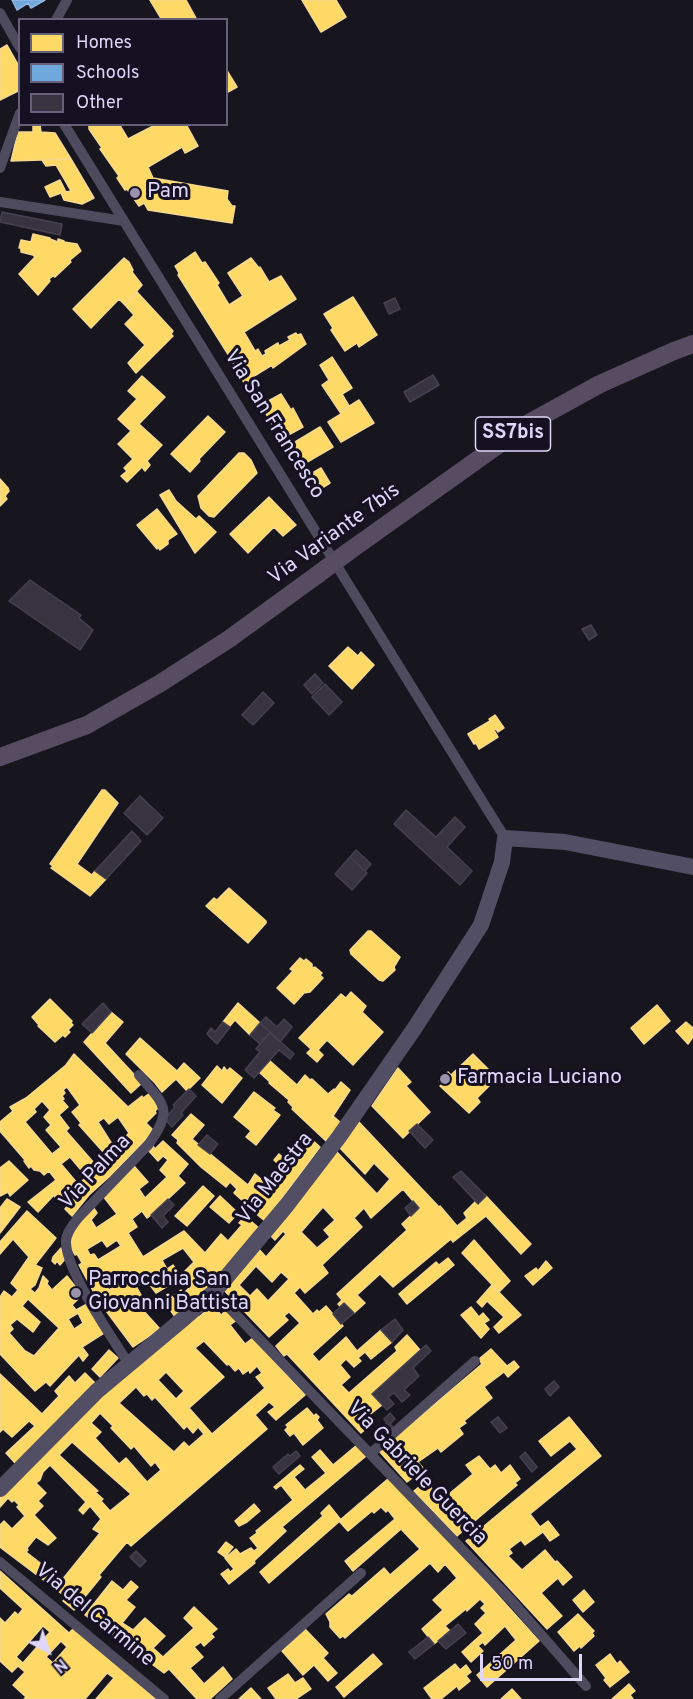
<!DOCTYPE html>
<html>
<head>
<meta charset="utf-8">
<style>
  body { margin:0 }
  #map { position:relative; width:693px; height:1699px; overflow:hidden; background:#17151e; font-family:Overpass,sans-serif }
  canvas { display:block }
  .legend { position:absolute; left:18px; top:18px; width:210px; height:108px; box-sizing:border-box; background:#161122; border:2px solid #666078; margin:0; padding:8px 10px; list-style:none; font-size:18px; color:#dfd7fa }
  .legend li { display:flex; align-items:center; gap:12px; height:30px }
  .legend b { width:30px; border:2px solid #666078 }
  .north { position:absolute; left:18px; top:1621px; width:60px; height:60px; -webkit-text-stroke:4px #161122; paint-order:stroke; rotate:140deg; font-size:16px; font-weight:700; line-height:24px; text-align:center; color:#dfd7fa }
  .north::after { content:''; display:block; margin:auto; width:21px; height:27px; background:#dfd7fa; clip-path:polygon(50% 0,100% 100%,50% 72%,0 100%) }
  .scale { position:absolute; left:480px; top:1654px; width:102px; height:27px; box-sizing:border-box; border:3px solid #dfd7fa; border-top:0; padding-left:8px; font-size:18px; line-height:21px; white-space:nowrap; color:#dfd7fa; -webkit-text-stroke:4px #161122; paint-order:stroke }
</style>
</head>
<body>
<div id="map">
<canvas width="693" height="1699"></canvas>
<ul class="legend">
<li><b style="height:16px;background:#ffd966"></b>Homes</li>
<li><b style="height:16px;background:#6fa8dc"></b>Schools</li>
<li><b style="height:16px;background:#373340"></b>Other</li>
</ul>
<div class="north">N</div>
<div class="scale">50 m</div>
</div>
<script>
const context = document.querySelector('canvas').getContext('2d');
context.lineJoin = 'round';
function fillPath(path, color) { context.fillStyle = color; context.fill(path, 'evenodd'); }
function stroke(path, color, width, dash) { context.strokeStyle = color; context.lineWidth = width; context.lineCap = dash ? 'butt' : 'round'; context.setLineDash(dash || []); context.stroke(path); }
function write(font, color, halo, rows, align = 'center') {
  context.font = font + ' Overpass,sans-serif'; context.lineWidth = 6; context.setLineDash([]); context.textBaseline = 'middle'; context.strokeStyle = halo; context.fillStyle = color; for (const [text, x, y, turn = 0] of rows) {
    context.save(); context.translate(x, y); context.rotate((+turn || 0) * Math.PI / 180); context.textAlign = isNaN(turn) ? turn : align; if (halo) context.strokeText(text, 0, 0); context.fillText(text, 0, 0); context.restore();
  }
}
const homes = new Path2D(`
  M 150,0 L 186,0 L 197,20 L 162,20 Z
  M 302,0 L 336,0 L 346,17 L 321,32 Z
  M 7,45 L 20,68 L 20,90 L 0,100 L 0,49 Z
  M 226,69 L 237,87 L 226,93 Z
  M 33,124 L 40,125 L 41,132 L 55,133 L 71,159 L 11,161 L 18,132 L 33,132 Z
  M 89,124 L 119,124 L 128,139 L 157,124 L 186,124 L 198,146 L 185,153 L 182,147 L 148,167 L 153,178 L 228,191 L 227,199 L 232,206 L 235,206 L 232,223 L 148,210 L 144,203 L 139,206 L 127,189 L 125,190 L 117,178 L 119,176 L 100,149 L 102,148 L 89,129 Z
  M 71,159 L 94,198 L 82,204 L 64,200 L 61,193 L 50,197 L 45,187 L 60,180 L 66,192 L 71,191 L 56,165 L 46,166 L 42,160 Z
  M 33,234 L 50,238 L 50,239 L 58,242 L 58,239 L 64,241 L 64,242 L 77,244 L 81,251 L 70,260 L 71,262 L 55,277 L 53,276 L 49,279 L 50,281 L 38,295 L 19,274 L 35,257 L 33,255 L 21,252 L 21,248 L 19,248 L 21,240 L 31,242 Z
  M 195,252 L 202,263 L 205,262 L 219,283 L 217,285 L 229,305 L 243,296 L 228,273 L 251,258 L 259,268 L 260,267 L 269,282 L 281,276 L 296,299 L 244,332 L 255,351 L 258,349 L 262,356 L 266,354 L 265,351 L 278,343 L 279,346 L 290,340 L 288,337 L 296,333 L 297,335 L 301,334 L 306,344 L 273,368 L 272,365 L 251,378 L 252,380 L 247,383 L 244,383 L 231,359 L 178,275 L 179,273 L 175,266 Z
  M 124,258 L 129,262 L 133,270 L 132,272 L 142,285 L 125,305 L 119,299 L 91,328 L 73,309 Z
  M 137,292 L 173,331 L 171,334 L 173,336 L 136,373 L 128,363 L 145,345 L 125,324 L 134,315 L 125,305 Z
  M 353,297 L 377,335 L 359,347 L 357,343 L 345,351 L 331,330 L 333,328 L 324,314 Z
  M 332,357 L 352,388 L 342,394 L 349,406 L 340,412 L 322,385 L 329,380 L 320,365 Z
  M 142,376 L 165,397 L 139,424 L 162,445 L 147,461 L 150,465 L 145,471 L 142,467 L 127,482 L 121,476 L 127,471 L 124,468 L 133,459 L 118,444 L 131,431 L 118,419 L 137,399 L 128,391 Z
  M 281,394 L 291,410 L 293,408 L 303,427 L 281,439 L 261,405 Z
  M 359,400 L 374,423 L 341,442 L 328,422 L 341,414 L 340,412 Z
  M 208,416 L 225,432 L 199,459 L 200,461 L 190,472 L 171,454 Z
  M 320,427 L 333,447 L 297,468 L 285,448 Z
  M 239,453 L 244,453 L 251,460 L 257,473 L 214,517 L 209,516 L 201,508 L 198,496 Z
  M 321,468 L 330,483 L 311,495 L 302,479 Z
  M 0,479 L 8,488 L 9,491 L 5,496 L 7,499 L 0,506 Z
  M 169,490 L 176,501 L 196,519 L 199,516 L 216,532 L 195,553 L 160,495 Z
  M 269,497 L 296,525 L 283,536 L 274,527 L 248,553 L 230,534 Z
  M 157,509 L 177,534 L 168,540 L 168,544 L 160,550 L 158,547 L 157,549 L 137,525 Z
  M 348,647 L 358,656 L 361,652 L 374,665 L 352,689 L 329,666 Z
  M 495,715 L 504,728 L 498,732 L 496,729 L 494,730 L 498,737 L 479,749 L 476,743 L 474,744 L 468,734 L 490,721 L 489,719 Z
  M 102,790 L 105,790 L 118,803 L 77,864 L 92,875 L 95,871 L 106,879 L 90,896 L 51,868 L 53,866 L 50,864 Z
  M 229,888 L 266,921 L 266,923 L 248,943 L 206,906 L 214,898 L 217,900 Z
  M 368,931 L 371,931 L 400,957 L 394,967 L 395,970 L 383,981 L 379,980 L 351,954 L 350,950 Z
  M 300,958 L 304,961 L 306,959 L 312,964 L 312,967 L 314,968 L 315,967 L 322,973 L 320,975 L 323,978 L 310,992 L 304,993 L 294,1004 L 277,988 L 293,971 L 290,969 Z
  M 351,992 L 366,1006 L 362,1012 L 383,1032 L 353,1065 L 327,1040 L 318,1050 L 323,1055 L 317,1062 L 307,1053 L 311,1049 L 299,1038 L 341,994 L 346,998 Z
  M 50,999 L 72,1021 L 71,1023 L 73,1025 L 68,1030 L 70,1032 L 65,1037 L 63,1035 L 55,1042 L 38,1026 L 39,1025 L 32,1017 Z
  M 238,1003 L 260,1023 L 250,1035 L 235,1020 L 229,1027 L 223,1022 Z
  M 657,1005 L 670,1021 L 644,1044 L 631,1028 Z
  M 111,1012 L 123,1022 L 105,1043 L 142,1083 L 131,1093 L 84,1042 Z
  M 686,1022 L 693,1028 L 693,1037 L 688,1044 L 676,1031 Z
  M 140,1038 L 177,1071 L 184,1063 L 200,1078 L 187,1091 L 176,1079 L 162,1092 L 155,1083 L 126,1054 Z
  M 74,1054 L 128,1107 L 142,1096 L 143,1098 L 150,1093 L 160,1106 L 155,1111 L 156,1113 L 146,1123 L 154,1131 L 109,1177 L 89,1195 L 72,1216 L 65,1209 L 71,1201 L 65,1194 L 57,1201 L 54,1195 L 38,1212 L 28,1202 L 56,1180 L 49,1171 L 44,1175 L 40,1171 L 34,1170 L 31,1166 L 29,1168 L 24,1161 L 25,1160 L 0,1131 L 0,1122 L 13,1111 L 10,1107 L 26,1098 L 66,1065 ZM 67,1087 L 80,1105 L 72,1112 L 81,1123 L 79,1125 L 105,1154 L 94,1163 L 66,1131 L 69,1128 L 59,1115 L 68,1107 L 62,1100 L 64,1099 L 62,1096 L 65,1093 L 63,1090 ZM 42,1101 L 50,1110 L 44,1117 L 51,1125 L 46,1130 L 61,1147 L 52,1154 L 25,1122 L 36,1112 L 34,1109 ZM 118,1117 L 129,1133 L 120,1143 L 118,1140 L 112,1144 L 98,1122 L 104,1118 L 109,1124 ZM 70,1157 L 87,1177 L 78,1184 L 61,1164 Z
  M 473,1054 L 497,1078 L 477,1098 L 480,1102 L 469,1113 L 440,1086 L 442,1084 L 439,1081 L 448,1072 L 451,1075 Z
  M 270,1061 L 297,1085 L 305,1075 L 310,1080 L 312,1079 L 328,1094 L 334,1089 L 335,1090 L 341,1082 L 350,1090 L 333,1116 L 341,1123 L 326,1141 L 292,1109 L 293,1107 L 288,1102 L 289,1100 L 269,1083 L 270,1082 L 259,1072 Z
  M 217,1066 L 222,1071 L 224,1067 L 227,1071 L 230,1068 L 242,1078 L 222,1103 L 202,1085 Z
  M 398,1068 L 411,1082 L 406,1086 L 430,1112 L 403,1138 L 372,1106 Z
  M 254,1092 L 275,1108 L 273,1110 L 280,1115 L 256,1145 L 246,1137 L 251,1131 L 234,1117 Z
  M 191,1114 L 204,1125 L 192,1139 L 248,1185 L 255,1174 L 268,1185 L 282,1168 L 274,1160 L 279,1154 L 288,1162 L 309,1137 L 320,1147 L 265,1221 L 254,1212 L 258,1207 L 247,1199 L 245,1203 L 234,1193 L 237,1189 L 230,1182 L 226,1187 L 201,1167 L 177,1143 L 178,1140 L 172,1135 Z
  M 357,1120 L 439,1207 L 440,1206 L 457,1226 L 467,1218 L 464,1213 L 476,1201 L 478,1204 L 486,1196 L 531,1244 L 521,1254 L 486,1216 L 453,1242 L 451,1239 L 393,1287 L 380,1274 L 357,1295 L 365,1303 L 354,1313 L 344,1303 L 341,1307 L 338,1304 L 342,1300 L 337,1294 L 407,1230 L 402,1224 L 419,1208 L 403,1189 L 371,1218 L 364,1208 L 354,1218 L 362,1227 L 322,1265 L 328,1273 L 305,1293 L 300,1287 L 294,1293 L 313,1314 L 317,1310 L 319,1312 L 326,1306 L 343,1326 L 312,1354 L 319,1362 L 346,1337 L 357,1351 L 381,1330 L 392,1342 L 371,1359 L 365,1352 L 358,1358 L 361,1361 L 354,1367 L 346,1359 L 340,1365 L 350,1377 L 341,1385 L 349,1393 L 397,1351 L 395,1347 L 407,1335 L 420,1350 L 372,1394 L 382,1405 L 368,1416 L 373,1423 L 361,1433 L 287,1354 L 284,1356 L 276,1346 L 300,1323 L 289,1312 L 284,1316 L 288,1320 L 269,1337 L 221,1287 L 256,1246 L 266,1257 L 286,1234 L 283,1231 L 275,1240 L 268,1233 L 335,1150 L 377,1194 L 390,1179 L 374,1163 L 365,1174 L 340,1148 ZM 323,1207 L 335,1220 L 324,1230 L 330,1237 L 317,1248 L 301,1232 ZM 256,1266 L 272,1282 L 281,1272 L 289,1279 L 268,1301 L 257,1289 L 250,1296 L 239,1285 Z
  M 163,1141 L 188,1164 L 178,1176 L 185,1183 L 151,1215 L 147,1218 L 142,1211 L 132,1219 L 137,1227 L 128,1233 L 143,1257 L 184,1231 L 205,1253 L 221,1234 L 228,1241 L 242,1225 L 239,1223 L 245,1216 L 260,1229 L 195,1301 L 176,1318 L 162,1299 L 169,1293 L 174,1299 L 177,1297 L 175,1294 L 181,1290 L 183,1294 L 192,1285 L 183,1273 L 194,1262 L 183,1248 L 162,1260 L 167,1269 L 173,1265 L 181,1278 L 156,1293 L 147,1281 L 136,1286 L 146,1304 L 141,1308 L 160,1329 L 133,1347 L 98,1300 L 79,1265 L 82,1263 L 77,1254 L 75,1255 L 69,1244 L 78,1222 L 93,1207 L 97,1213 L 91,1220 L 96,1228 L 117,1214 L 103,1196 L 134,1166 L 148,1182 L 139,1189 L 145,1198 L 167,1177 L 160,1170 L 168,1160 L 163,1156 L 158,1161 L 148,1150 L 153,1146 L 155,1149 ZM 102,1240 L 107,1247 L 117,1240 L 121,1246 L 98,1260 L 94,1254 L 90,1255 L 87,1249 ZM 126,1272 L 129,1278 L 109,1290 L 105,1284 Z
  M 9,1161 L 28,1180 L 10,1196 L 8,1192 L 0,1196 L 0,1168 Z
  M 203,1186 L 214,1196 L 187,1226 L 175,1216 Z
  M 220,1196 L 238,1213 L 229,1223 L 210,1207 Z
  M 7,1199 L 20,1207 L 0,1233 L 0,1208 Z
  M 27,1211 L 56,1238 L 35,1265 L 42,1268 L 35,1285 L 30,1289 L 35,1293 L 39,1288 L 43,1276 L 48,1281 L 47,1284 L 52,1290 L 67,1276 L 82,1295 L 72,1305 L 76,1310 L 89,1303 L 104,1333 L 82,1347 L 88,1355 L 83,1361 L 79,1355 L 50,1386 L 46,1382 L 35,1391 L 0,1354 L 0,1297 L 4,1291 L 12,1297 L 18,1290 L 11,1283 L 29,1257 L 13,1239 L 0,1254 L 0,1242 ZM 28,1299 L 59,1328 L 34,1356 L 25,1351 L 9,1333 L 13,1329 L 10,1325 L 17,1319 L 33,1332 L 40,1322 L 22,1306 ZM 78,1313 L 83,1323 L 74,1329 L 68,1319 Z
  M 474,1240 L 510,1281 L 499,1292 L 462,1253 Z
  M 61,1248 L 66,1258 L 60,1265 L 57,1261 L 55,1264 L 52,1261 L 53,1257 Z
  M 448,1258 L 454,1265 L 407,1304 L 399,1294 L 436,1262 L 439,1265 Z
  M 546,1261 L 552,1268 L 533,1285 L 525,1276 L 536,1268 L 538,1271 Z
  M 492,1285 L 521,1315 L 499,1333 L 494,1327 L 504,1317 L 487,1301 L 482,1307 L 477,1302 Z
  M 213,1305 L 221,1315 L 229,1308 L 238,1319 L 230,1325 L 245,1344 L 253,1338 L 305,1395 L 276,1420 L 268,1412 L 275,1407 L 269,1402 L 255,1415 L 267,1429 L 131,1546 L 127,1542 L 99,1575 L 101,1577 L 74,1610 L 63,1601 L 66,1597 L 0,1547 L 0,1525 L 4,1521 L 12,1529 L 25,1516 L 17,1507 L 19,1505 L 14,1500 L 12,1502 L 8,1498 L 0,1507 L 0,1497 L 80,1415 L 197,1314 L 199,1317 ZM 204,1341 L 227,1365 L 229,1364 L 235,1371 L 239,1368 L 243,1374 L 249,1370 L 250,1373 L 257,1366 L 262,1373 L 256,1377 L 265,1388 L 212,1434 L 189,1408 L 224,1377 L 195,1348 ZM 166,1372 L 184,1391 L 176,1399 L 158,1380 ZM 136,1387 L 144,1396 L 147,1394 L 152,1400 L 155,1397 L 184,1429 L 187,1426 L 193,1433 L 198,1427 L 204,1434 L 189,1447 L 184,1442 L 174,1452 L 119,1403 ZM 100,1413 L 113,1426 L 111,1428 L 131,1449 L 134,1446 L 151,1466 L 155,1462 L 161,1470 L 147,1482 L 126,1458 L 119,1464 L 95,1438 L 101,1432 L 91,1423 ZM 72,1442 L 131,1494 L 110,1511 L 101,1501 L 103,1499 L 95,1492 L 98,1491 L 59,1455 ZM 50,1465 L 86,1502 L 79,1510 L 83,1514 L 90,1506 L 101,1519 L 93,1529 L 100,1533 L 62,1580 L 26,1552 L 28,1550 L 27,1548 L 36,1537 L 48,1545 L 56,1538 L 34,1515 L 43,1506 L 38,1501 L 46,1493 L 36,1483 L 40,1480 L 43,1472 Z
  M 471,1307 L 479,1317 L 483,1313 L 489,1320 L 484,1323 L 489,1329 L 481,1338 L 461,1315 Z
  M 491,1349 L 507,1366 L 514,1361 L 519,1367 L 508,1377 L 504,1372 L 484,1387 L 492,1398 L 464,1421 L 466,1423 L 459,1428 L 463,1434 L 441,1452 L 438,1448 L 418,1462 L 424,1469 L 407,1482 L 379,1451 L 482,1364 L 479,1359 Z
  M 109,1350 L 118,1358 L 100,1377 L 92,1369 Z
  M 85,1373 L 96,1384 L 16,1464 L 6,1453 L 35,1426 L 29,1421 L 12,1437 L 3,1429 L 0,1432 L 0,1374 L 42,1414 L 59,1396 L 55,1391 L 69,1376 L 75,1383 Z
  M 307,1408 L 314,1416 L 316,1414 L 319,1417 L 317,1420 L 323,1428 L 303,1445 L 294,1433 L 290,1436 L 285,1430 L 288,1427 L 286,1425 Z
  M 569,1417 L 601,1456 L 530,1514 L 540,1527 L 548,1521 L 559,1535 L 550,1541 L 543,1532 L 525,1545 L 521,1540 L 509,1549 L 512,1553 L 508,1556 L 522,1570 L 545,1550 L 555,1562 L 557,1561 L 572,1577 L 563,1585 L 558,1578 L 541,1593 L 562,1616 L 547,1629 L 466,1541 L 577,1449 L 570,1441 L 551,1456 L 539,1441 Z
  M 357,1445 L 366,1456 L 282,1527 L 286,1531 L 254,1561 L 255,1563 L 229,1584 L 221,1574 L 228,1569 L 230,1572 L 234,1569 L 225,1558 L 236,1549 L 240,1554 L 251,1548 L 254,1551 L 258,1548 L 250,1538 L 257,1533 L 256,1531 L 293,1500 L 281,1485 L 276,1489 L 274,1487 L 300,1465 L 304,1469 L 294,1477 L 305,1490 L 326,1473 L 312,1457 L 320,1450 L 333,1465 Z
  M 479,1456 L 490,1469 L 495,1465 L 501,1473 L 510,1465 L 520,1479 L 515,1483 L 517,1485 L 457,1536 L 414,1491 L 425,1482 L 443,1499 L 473,1474 L 466,1465 Z
  M 389,1478 L 458,1551 L 539,1641 L 487,1687 L 477,1675 L 516,1640 L 505,1626 L 485,1645 L 483,1642 L 478,1646 L 483,1651 L 471,1662 L 462,1652 L 483,1633 L 475,1624 L 486,1613 L 481,1608 L 485,1604 L 480,1599 L 467,1611 L 466,1609 L 445,1626 L 450,1631 L 434,1644 L 422,1629 L 443,1610 L 433,1600 L 457,1578 L 445,1564 L 438,1572 L 430,1563 L 345,1638 L 343,1636 L 340,1638 L 330,1627 L 330,1622 L 326,1614 L 349,1594 L 352,1596 L 384,1568 L 390,1575 L 420,1549 L 401,1529 L 353,1571 L 345,1561 L 395,1519 L 388,1510 L 386,1512 L 381,1507 L 374,1513 L 372,1511 L 348,1531 L 339,1521 Z
  M 254,1504 L 260,1511 L 247,1522 L 239,1526 L 235,1521 Z
  M 329,1505 L 341,1520 L 269,1583 L 260,1572 L 323,1516 L 321,1513 Z
  M 226,1542 L 233,1547 L 225,1557 L 218,1552 Z
  M 0,1571 L 69,1633 L 75,1627 L 156,1699 L 96,1699 L 114,1678 L 107,1673 L 85,1699 L 24,1699 L 26,1697 L 13,1685 L 25,1672 L 18,1666 L 12,1672 L 0,1661 L 0,1618 L 5,1623 L 15,1612 L 18,1615 L 23,1609 L 0,1588 ZM 43,1626 L 50,1632 L 23,1663 L 16,1657 ZM 61,1641 L 67,1647 L 53,1663 L 46,1657 Z
  M 112,1581 L 123,1590 L 131,1581 L 138,1587 L 126,1600 L 135,1607 L 122,1623 L 133,1630 L 145,1618 L 165,1636 L 153,1648 L 163,1657 L 194,1628 L 184,1618 L 194,1607 L 217,1629 L 211,1634 L 214,1637 L 204,1646 L 201,1642 L 194,1647 L 203,1657 L 190,1668 L 204,1684 L 223,1667 L 232,1679 L 210,1699 L 197,1699 L 169,1669 L 164,1673 L 85,1615 Z
  M 584,1590 L 594,1602 L 583,1612 L 573,1600 Z
  M 578,1614 L 594,1631 L 592,1633 L 594,1636 L 581,1648 L 580,1646 L 574,1651 L 558,1632 Z
  M 305,1629 L 328,1653 L 323,1658 L 337,1673 L 328,1681 L 314,1665 L 303,1675 L 282,1651 Z
  M 373,1654 L 382,1664 L 344,1697 L 336,1687 Z
  M 610,1654 L 617,1664 L 620,1661 L 629,1672 L 610,1687 L 604,1680 L 606,1678 L 596,1665 Z
  M 455,1664 L 460,1670 L 466,1665 L 471,1672 L 466,1676 L 470,1681 L 459,1690 L 457,1686 L 441,1699 L 432,1699 L 424,1688 Z
  M 288,1674 L 295,1683 L 303,1678 L 311,1689 L 296,1699 L 276,1699 L 268,1688 Z
  M 629,1684 L 635,1691 L 630,1695 L 633,1699 L 612,1699 Z
  M 251,1688 L 261,1699 L 239,1699 Z
  M 512,1689 L 521,1699 L 501,1699 Z`);
const schools = new Path2D(`
  M 12,0 L 45,0 L 31,8 L 28,3 L 17,10 Z`);
const building = new Path2D(`
  M 2,212 L 62,224 L 60,235 L 0,222 Z
  M 395,298 L 400,309 L 389,314 L 384,303 Z
  M 433,375 L 439,385 L 410,402 L 404,392 Z
  M 30,580 L 81,615 L 79,618 L 93,630 L 80,650 L 9,601 Z
  M 591,625 L 597,635 L 589,640 L 582,629 Z
  M 315,674 L 323,683 L 312,694 L 304,685 Z
  M 325,684 L 342,702 L 329,715 L 312,697 Z
  M 263,692 L 274,703 L 253,725 L 242,715 Z
  M 140,796 L 163,818 L 147,835 L 124,813 Z
  M 406,810 L 436,837 L 455,817 L 465,827 L 447,847 L 472,871 L 460,885 L 394,824 Z
  M 132,831 L 141,841 L 106,879 L 95,871 Z
  M 356,850 L 371,864 L 365,871 L 350,857 Z
  M 350,857 L 367,873 L 352,890 L 335,874 Z
  M 103,1003 L 111,1012 L 92,1033 L 82,1024 Z
  M 266,1017 L 277,1027 L 284,1019 L 292,1027 L 280,1042 L 260,1023 Z
  M 223,1022 L 230,1027 L 217,1044 L 207,1034 L 211,1028 L 215,1032 Z
  M 260,1023 L 270,1032 L 260,1044 L 250,1035 Z
  M 270,1032 L 294,1054 L 290,1059 L 279,1050 L 254,1078 L 245,1070 L 260,1052 L 256,1049 Z
  M 189,1089 L 196,1096 L 181,1113 L 183,1115 L 172,1127 L 166,1120 L 167,1116 L 175,1107 L 173,1105 Z
  M 417,1124 L 433,1140 L 425,1148 L 409,1131 Z
  M 207,1135 L 218,1144 L 210,1154 L 198,1145 Z
  M 461,1171 L 486,1196 L 478,1204 L 453,1177 Z
  M 168,1199 L 174,1205 L 163,1216 L 168,1222 L 162,1228 L 151,1215 Z
  M 413,1201 L 419,1208 L 411,1216 L 405,1208 Z
  M 344,1303 L 354,1313 L 341,1324 L 333,1314 Z
  M 395,1319 L 403,1330 L 392,1342 L 381,1330 Z
  M 426,1345 L 431,1351 L 413,1368 L 419,1376 L 404,1390 L 410,1395 L 402,1402 L 394,1393 L 388,1397 L 394,1404 L 387,1410 L 372,1394 Z
  M 554,1381 L 559,1387 L 550,1396 L 545,1389 Z
  M 390,1413 L 395,1419 L 390,1424 L 394,1428 L 387,1433 L 382,1427 L 387,1423 L 384,1419 Z
  M 498,1417 L 507,1428 L 500,1433 L 491,1422 Z
  M 296,1451 L 300,1456 L 279,1474 L 273,1467 L 288,1454 L 290,1456 Z
  M 525,1452 L 537,1467 L 532,1472 L 520,1457 Z
  M 136,1551 L 146,1561 L 140,1567 L 130,1557 Z
  M 458,1624 L 466,1633 L 446,1649 L 438,1641 Z
  M 428,1637 L 434,1644 L 415,1659 L 409,1652 Z`);
const street = new Path2D(`
  M 0,13 L 20,48
  M 56,20 L 67,0
  M 64,124 L 505,838
  M 0,168 L 20,113
  M 0,202 L 124,221
  M 214,1292 L 511,1600 L 586,1686
  M 129,1364 C 112,1338 67,1272 66,1243 C 65,1234 73,1225 78,1218 L 149,1144 C 174,1108 164,1105 139,1075
  M 370,1454 L 475,1361
  M 0,1562 L 164,1699
  M 220,1699 L 361,1573`);
const secondary = new Path2D(`
  M 0,1489 L 97,1391 L 183,1319 L 214,1292 L 287,1205 L 339,1137 L 414,1029 L 481,925 L 502,862 L 505,838 L 565,842 L 693,867`);
const primary = new Path2D(`
  M 348,552 L 529,423 L 600,384 L 674,351 L 693,344
  M 0,757 L 87,725 L 159,684 L 229,639 L 317,575`);
const primaryBridge = new Path2D(`
  M 317,575 L 348,552`);
const markers = [
  [135,193,6,"#9993ad"],
  [445,1079,6,"#9993ad"],
  [76,1293,6,"#9993ad"]
];
const shields = [
  [513,434,75]
];
const shieldNames = [
  ["SS7bis",513,434]
];
const poiNames = [
  ["Pam",147,193],
  ["Farmacia Luciano",457,1079],
  ["Parrocchia San",88,1281],
  ["Giovanni Battista",88,1305]
];
const streetNames = [
  ["Via San Francesco",273,425,58],
  ["Via Variante 7bis",335,535,-36],
  ["Via Palma",96,1173,-47],
  ["Via Maestra",276,1179,-52],
  ["Via Gabriele Guercia",416,1474,46],
  ["Via del Carmine",94,1616,40]
];
fillPath(homes, '#ffd966');
stroke(homes, '#f5d892', 1.5);
fillPath(schools, '#6fa8dc');
stroke(schools, '#91b6e5', 1.5);
fillPath(building, '#373340');
stroke(building, '#454151', 1.5);
stroke(street, '#4d4b5d', 10);
stroke(secondary, '#524e64', 16);
stroke(primary, '#574c62', 18);
stroke(primaryBridge, '#574c62', 18);
for (const [x, y, r, color] of markers) { const dot = new Path2D(); dot.arc(x, y, r, 0, 2 * Math.PI); context.fillStyle = color; context.fill(dot); stroke(dot, '#161122', 2); }
for (const [x, y, w] of shields) { const box = new Path2D(); box.roundRect(x - w / 2, y - 17, w, 34, 4.5); context.fillStyle = '#161122'; context.fill(box); stroke(box, '#dfd7fa', 1.5); }
write('bold 20px', '#dfd7fa', null, shieldNames);
write('21px', '#dfd7fa', '#161122', poiNames, 'left');
write('21px', '#dfd7fa', '#161122', streetNames);
</script>
</body>
</html>
